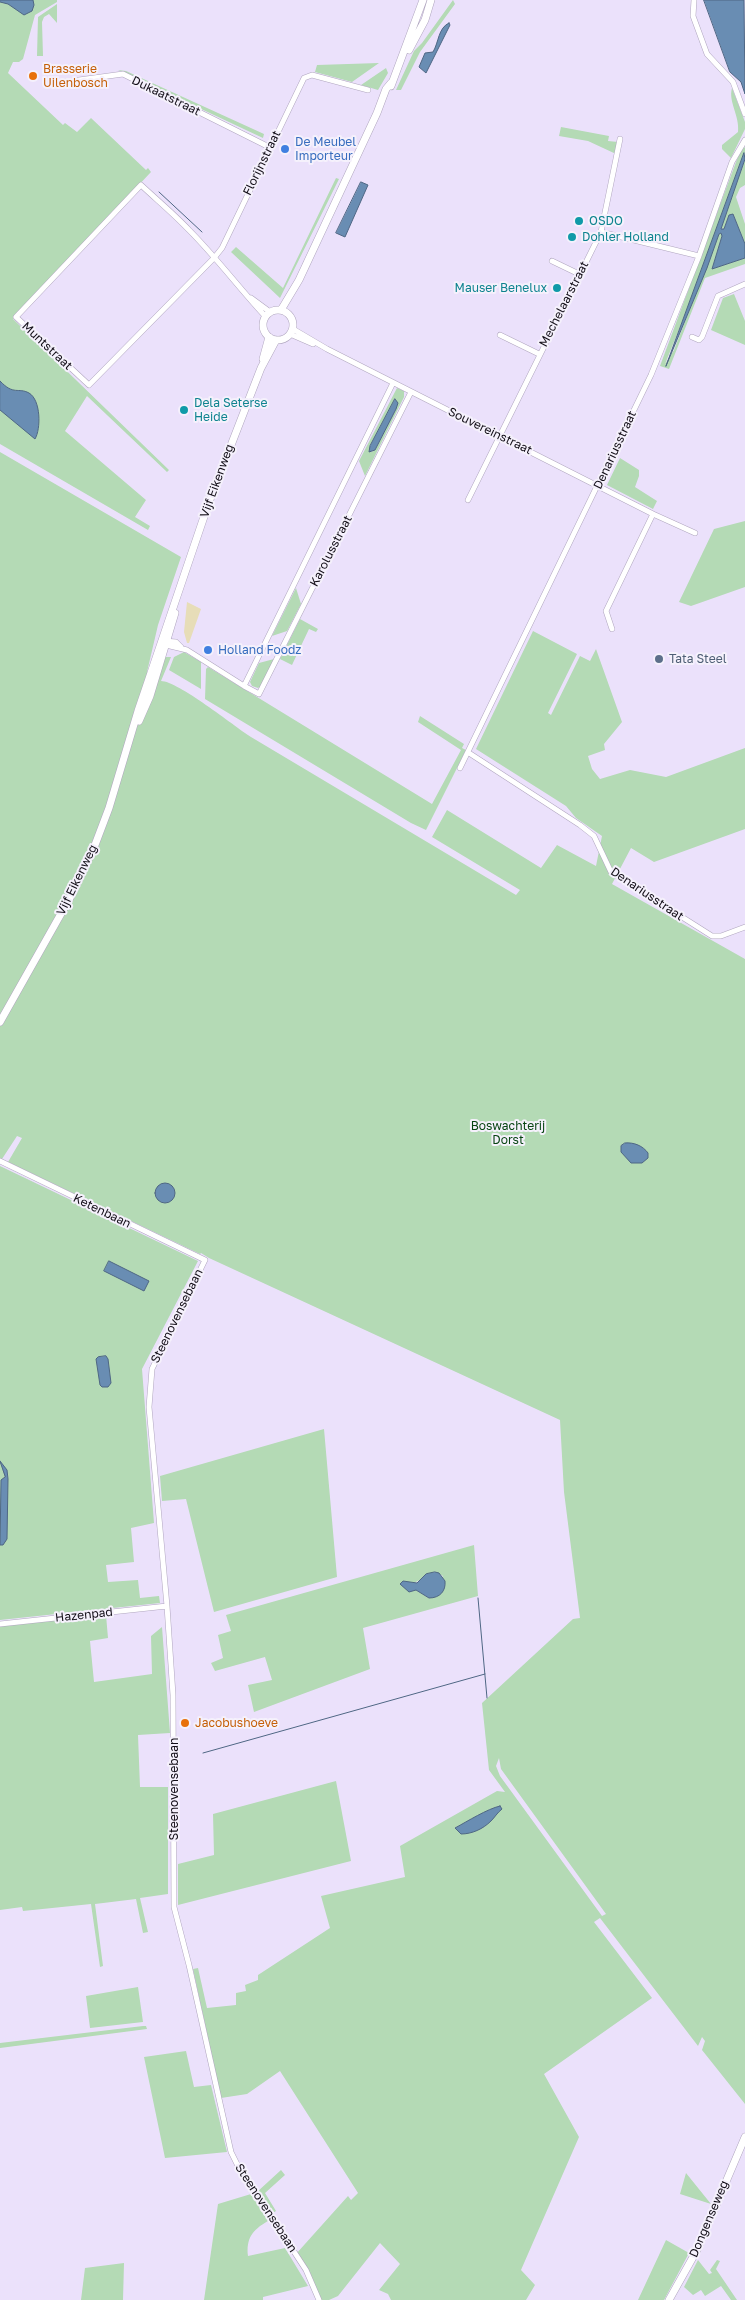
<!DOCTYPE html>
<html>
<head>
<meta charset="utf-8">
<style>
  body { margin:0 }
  canvas { display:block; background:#ebe1fb }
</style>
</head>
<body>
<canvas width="745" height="2300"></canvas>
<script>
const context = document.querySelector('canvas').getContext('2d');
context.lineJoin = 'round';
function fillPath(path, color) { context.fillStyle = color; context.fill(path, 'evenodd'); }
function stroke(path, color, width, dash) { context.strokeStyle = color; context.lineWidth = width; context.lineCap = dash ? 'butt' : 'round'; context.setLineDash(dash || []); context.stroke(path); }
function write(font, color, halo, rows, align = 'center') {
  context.font = font + ' "Golos Text",sans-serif'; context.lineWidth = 4; context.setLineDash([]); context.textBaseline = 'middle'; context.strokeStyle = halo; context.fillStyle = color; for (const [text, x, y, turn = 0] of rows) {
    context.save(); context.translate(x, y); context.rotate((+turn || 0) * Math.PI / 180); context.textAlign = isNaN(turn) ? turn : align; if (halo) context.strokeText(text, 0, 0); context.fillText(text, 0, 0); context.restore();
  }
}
const green = new Path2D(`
  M 0,0 L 57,0 L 57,2 L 35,15 L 23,59 L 19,62 L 13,62 L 8,73 L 63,125 L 65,123 L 77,132 L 91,118 L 146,170 L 148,168 L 151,172 L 13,319 L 169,470 L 167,472 L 87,396 L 65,431 L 146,500 L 135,517 L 150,526 L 148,530 L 0,444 Z
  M 453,0 L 455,4 L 420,52 L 401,90 L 396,90 L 414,51 L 422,43 Z
  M 57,4 L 57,23 L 49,14 L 44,17 L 42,22 L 43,56 L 37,56 L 38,17 Z
  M 379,63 L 352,82 L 315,72 L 317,65 Z
  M 386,68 L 388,73 L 378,90 L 361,85 Z
  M 118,70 L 126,71 L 264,134 L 263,138 Z
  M 732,88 L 745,122 L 745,129 L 731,158 L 722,149 L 722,145 L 738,132 C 740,116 728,102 732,88 Z
  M 561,127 L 609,136 L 608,141 L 618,142 L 616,154 L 588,141 L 559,136 Z
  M 745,147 L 745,153 L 689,305 L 665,364 L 674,350 L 719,234 L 722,233 L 722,236 L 712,269 L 745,258 L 745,264 L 705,278 L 669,369 L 660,366 L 736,162 L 741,150 Z
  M 745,159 L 745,185 L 740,188 L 736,197 L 745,224 L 745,244 L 733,214 L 729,215 L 724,229 L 721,228 Z
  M 336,178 L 339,179 L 280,298 L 231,252 L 236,247 L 283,288 Z
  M 734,294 L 745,321 L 745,345 L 711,330 L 723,298 Z
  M 397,388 L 404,391 L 404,397 L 365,476 L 359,461 ZM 396,399 L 396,409 L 375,450 L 371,452 L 370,446 Z
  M 0,452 L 181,557 L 158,625 L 147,672 L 157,678 L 163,657 L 171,657 L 161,681 C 178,681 234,726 251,737 L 516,895 L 520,890 L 432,837 L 447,810 L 541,868 L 557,845 L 596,866 L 602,836 L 576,818 L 566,806 L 476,749 L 533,631 L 577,654 L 548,713 L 551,715 L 580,656 L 590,661 L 596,649 L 622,722 L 604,744 L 605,750 L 588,756 L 592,769 L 600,779 L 630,770 L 666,777 L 745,748 L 745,829 L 654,862 L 631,848 L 612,884 L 745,959 L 745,2104 L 702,2050 L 705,2041 L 702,2037 L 698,2046 L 600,1918 L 594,1922 L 652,1998 L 544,2074 L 579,2137 L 521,2270 L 535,2285 L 526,2300 L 391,2300 L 388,2294 L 379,2290 L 400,2264 L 380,2243 L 338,2296 L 329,2300 L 321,2300 L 296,2254 L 348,2196 L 351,2200 L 358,2193 L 280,2071 L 247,2094 L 221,2098 L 193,1969 L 198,1968 L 207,2008 L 236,2005 L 236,1993 L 246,1991 L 245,1985 L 258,1980 L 258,1975 L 330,1928 L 321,1896 L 405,1877 L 400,1846 L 497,1791 L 505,1792 L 489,1770 L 482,1703 L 573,1619 L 580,1618 L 564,1492 L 560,1420 L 209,1258 L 201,1253 L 200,1254 L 8,1162 L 22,1138 L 17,1136 L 2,1159 L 0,1158 ZM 499,1758 L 501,1769 L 606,1914 L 602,1916 L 500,1776 L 496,1766 Z
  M 620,458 L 639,470 L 639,476 L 635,487 L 657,501 L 653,509 L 607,485 Z
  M 745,521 L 745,587 L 691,606 L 679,602 L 714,529 Z
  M 296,588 L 301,604 L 287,631 L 272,636 Z
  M 300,619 L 318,629 L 316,632 L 309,629 L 292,665 L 280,659 Z
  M 184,652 L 201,662 L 201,689 L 169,670 L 174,657 Z
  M 274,659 L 261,686 L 258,688 L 252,686 L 250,682 L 259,663 Z
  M 208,667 L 432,804 L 461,750 L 418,722 L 420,716 L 464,744 L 462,748 L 466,750 L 426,830 L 411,823 L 205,699 L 206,669 Z
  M 0,1166 L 198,1261 L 142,1369 L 154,1523 L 131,1528 L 134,1562 L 106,1565 L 108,1582 L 138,1580 L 140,1598 L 159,1596 L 160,1603 L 0,1620 Z
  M 324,1429 L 337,1577 L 214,1612 L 186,1499 L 162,1501 L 160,1476 Z
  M 474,1545 L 478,1596 L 363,1628 L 370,1669 L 254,1712 L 248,1685 L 272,1680 L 265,1657 L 215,1671 L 211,1663 L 223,1658 L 218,1635 L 231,1631 L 226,1615 ZM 435,1572 L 443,1576 L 429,1598 L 416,1590 L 414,1583 Z
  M 106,1615 L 108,1638 L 90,1641 L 94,1682 L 152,1674 L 151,1636 L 162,1627 L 170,1733 L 138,1735 L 140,1787 L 168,1787 L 168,1894 L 140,1898 L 148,1932 L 143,1933 L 136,1899 L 95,1904 L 103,1966 L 100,1967 L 91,1904 L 23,1911 L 22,1907 L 0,1910 L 0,1626 Z
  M 336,1781 L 351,1861 L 178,1905 L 178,1864 L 214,1855 L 213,1814 Z
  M 138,1987 L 143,2022 L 90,2028 L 86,1996 Z
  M 143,2026 L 146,2026 L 147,2029 L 0,2048 L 0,2043 Z
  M 186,2051 L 194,2087 L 211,2085 L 227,2152 L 165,2158 L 144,2057 Z
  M 281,2170 L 285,2175 L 265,2193 L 276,2211 L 271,2214 L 257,2192 Z
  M 686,2173 L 711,2204 L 680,2194 Z
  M 251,2194 L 268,2221 C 252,2230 246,2239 248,2256 L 285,2248 L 308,2286 L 263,2297 L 263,2300 L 204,2300 L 218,2204 Z
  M 666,2240 L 689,2253 L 664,2300 L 638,2300 Z
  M 698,2260 L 709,2274 L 712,2273 L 710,2270 L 717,2260 L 720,2261 L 716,2269 L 737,2300 L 731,2300 L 721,2286 L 705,2296 L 701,2290 L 693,2295 L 684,2287 Z
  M 124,2263 L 123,2300 L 81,2300 L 85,2268 Z`);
const sand = new Path2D(`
  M 187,602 L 201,609 L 189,643 L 187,643 L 184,632 Z`);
const water = new Path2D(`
  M 0,0 L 33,0 L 34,5 L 32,11 L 24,15 L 8,4 L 0,2 Z
  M 704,0 L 744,0 L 745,94 L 741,82 L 730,72 Z
  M 449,23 L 450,25 L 426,73 L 419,67 L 425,53 L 433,52 C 439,42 438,28 449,23 Z
  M 744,153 L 745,159 L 721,229 L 724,229 L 729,215 L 733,214 L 745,244 L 745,258 L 712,269 L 722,236 L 721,233 L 719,234 L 707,268 L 666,366 Z
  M 361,182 L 368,185 L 345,237 L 336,233 Z
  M 0,381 C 14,396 18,387 29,393 C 41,400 41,429 35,439 L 0,410 Z
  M 395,399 L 398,403 L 396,409 L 375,450 L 369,452 L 370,446 Z
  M 625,1143 C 634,1142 643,1146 648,1153 L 648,1158 L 642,1163 L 631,1163 L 621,1152 L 621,1146 Z
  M155 1193a10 10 0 1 1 20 0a10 10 0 1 1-20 0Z
  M 109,1261 L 149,1281 L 144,1291 L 104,1271 Z
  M 106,1356 L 108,1359 L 111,1383 L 108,1387 L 102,1387 L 100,1385 L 96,1359 L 98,1357 Z
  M 0,1461 L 7,1470 L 8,1479 L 7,1539 L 3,1545 L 0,1545 L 1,1480 L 5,1477 Z
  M 435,1572 L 439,1573 L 445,1581 C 446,1591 440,1598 429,1598 L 416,1590 L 409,1592 L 400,1584 L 403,1581 L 417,1583 L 426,1574 Z
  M 500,1806 L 502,1809 C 497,1813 495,1817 491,1821 C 483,1829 472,1834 461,1834 L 455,1828 C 468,1821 487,1809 500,1806 Z`);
const stream = new Path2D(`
  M 159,192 L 202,232
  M 478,1598 L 487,1698
  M 203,1753 L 485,1674`);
const street = new Path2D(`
  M 694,0 L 693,16 L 707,54 L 733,82 L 745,114
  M 57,83 L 123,74 L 269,147
  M 601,232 L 699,256
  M 552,261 L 579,274
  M 251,298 L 270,312
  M 265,316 C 239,288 216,257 189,230 C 174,214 157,200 141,185 L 16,317 L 89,385 L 214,258 L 222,248 L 304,78 L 312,75 L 368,90
  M 293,329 L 327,349 L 653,514 L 606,611 L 612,629
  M 290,334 L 313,344
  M 500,335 L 539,354
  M 692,337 L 699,340 L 702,337 L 718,296 L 745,284
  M 468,500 L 601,232 L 620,139
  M 653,514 L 695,533
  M 164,641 L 176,642 L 181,647
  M 166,645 L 187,650 L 244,686 L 393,383
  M 244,686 L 259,694 L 411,392
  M 469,753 L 580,825 L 594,836 L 611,872 L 712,936 L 721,936 L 745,927
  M 460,768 L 651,375 L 699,256 L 732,162 L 745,140
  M 0,1161 L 205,1260 L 152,1369 L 149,1407 L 167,1606 L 173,1695 L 174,1907 L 189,1965 L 231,2152 L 238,2166 L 306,2270 L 319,2300
  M 0,1624 L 167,1606`);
const secondary = new Path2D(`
  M 409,50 L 425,20 L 431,0
  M 391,86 L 423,0
  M263 325a15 15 0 1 1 30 0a15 15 0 1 1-30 0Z
  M 281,310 L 299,280 L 377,113 L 386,89 L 391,83
  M 263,359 L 269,337
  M 139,721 L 150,696 L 175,613
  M 0,1022 L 71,896 L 95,845 L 109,808 L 138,711 L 209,502 L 261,368 L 276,340
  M 669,2300 L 697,2250 L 745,2137`);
const markers = [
  [33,76,5,"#e8710a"],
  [285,149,5,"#3f7fe0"],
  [579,221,5,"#0f9aa8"],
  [572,237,5,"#0f9aa8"],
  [557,288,5,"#0f9aa8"],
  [184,410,5,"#0f9aa8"],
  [208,650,5,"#3f7fe0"],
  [659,659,5,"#5c6f8a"],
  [185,1723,5,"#e8710a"]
];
const foodNames = [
  ["Brasserie",43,69],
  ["Uilenbosch",43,83],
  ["Jacobushoeve",195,1723]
];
const streetNames = [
  ["Dukaatstraat",166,96,26],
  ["Florijnstraat",262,163,-64],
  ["Mechelaarstraat",564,304,-63],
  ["Muntstraat",47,346,43],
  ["Souvereinstraat",490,431,26],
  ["Denariusstraat",615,450,-65],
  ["Vijf Eikenweg",217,481,-70],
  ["Karolusstraat",331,551,-63],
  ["Vijf Eikenweg",77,880,-64],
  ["Denariusstraat",647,894,34],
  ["Ketenbaan",102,1211,26],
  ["Steenovensebaan",177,1316,-64],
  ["Hazenpad",84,1615,-6],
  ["Steenovensebaan",174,1789,-90],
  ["Steenovensebaan",266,2208,57],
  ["Dongenseweg",709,2219,-67]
];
const shopNames = [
  ["De Meubel",295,142],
  ["Importeur",295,156],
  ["Holland Foodz",218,650]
];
const cultureNames = [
  ["OSDO",589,221],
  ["Dohler Holland",582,237],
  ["Mauser Benelux",547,288,"right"],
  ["Dela Seterse",194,403],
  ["Heide",194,417]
];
const serviceNames = [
  ["Tata Steel",669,659]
];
const parkNames = [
  ["Boswachterij",508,1126],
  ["Dorst",508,1140]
];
fillPath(green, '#b4dab5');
fillPath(sand, '#e7ddb8');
fillPath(water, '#698db3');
stroke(water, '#4f6784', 1);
stroke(stream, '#4f6784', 1);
stroke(street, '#b0a6bf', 6);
stroke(secondary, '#b0a6bf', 8);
stroke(street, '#fff', 5);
stroke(secondary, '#fff', 7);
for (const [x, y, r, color] of markers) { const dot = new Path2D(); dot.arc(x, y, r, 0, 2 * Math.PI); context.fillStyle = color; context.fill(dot); stroke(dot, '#f5f1fc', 2); }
write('12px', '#c56008', '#f5f1fc', foodNames, 'left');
write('12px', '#120e17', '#f5f1fc', streetNames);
write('12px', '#366cbe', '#f5f1fc', shopNames, 'left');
write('12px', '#0d838f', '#f5f1fc', cultureNames, 'left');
write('12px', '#4e5e75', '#f5f1fc', serviceNames, 'left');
write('12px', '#074412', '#f5f1fc', parkNames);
</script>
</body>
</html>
